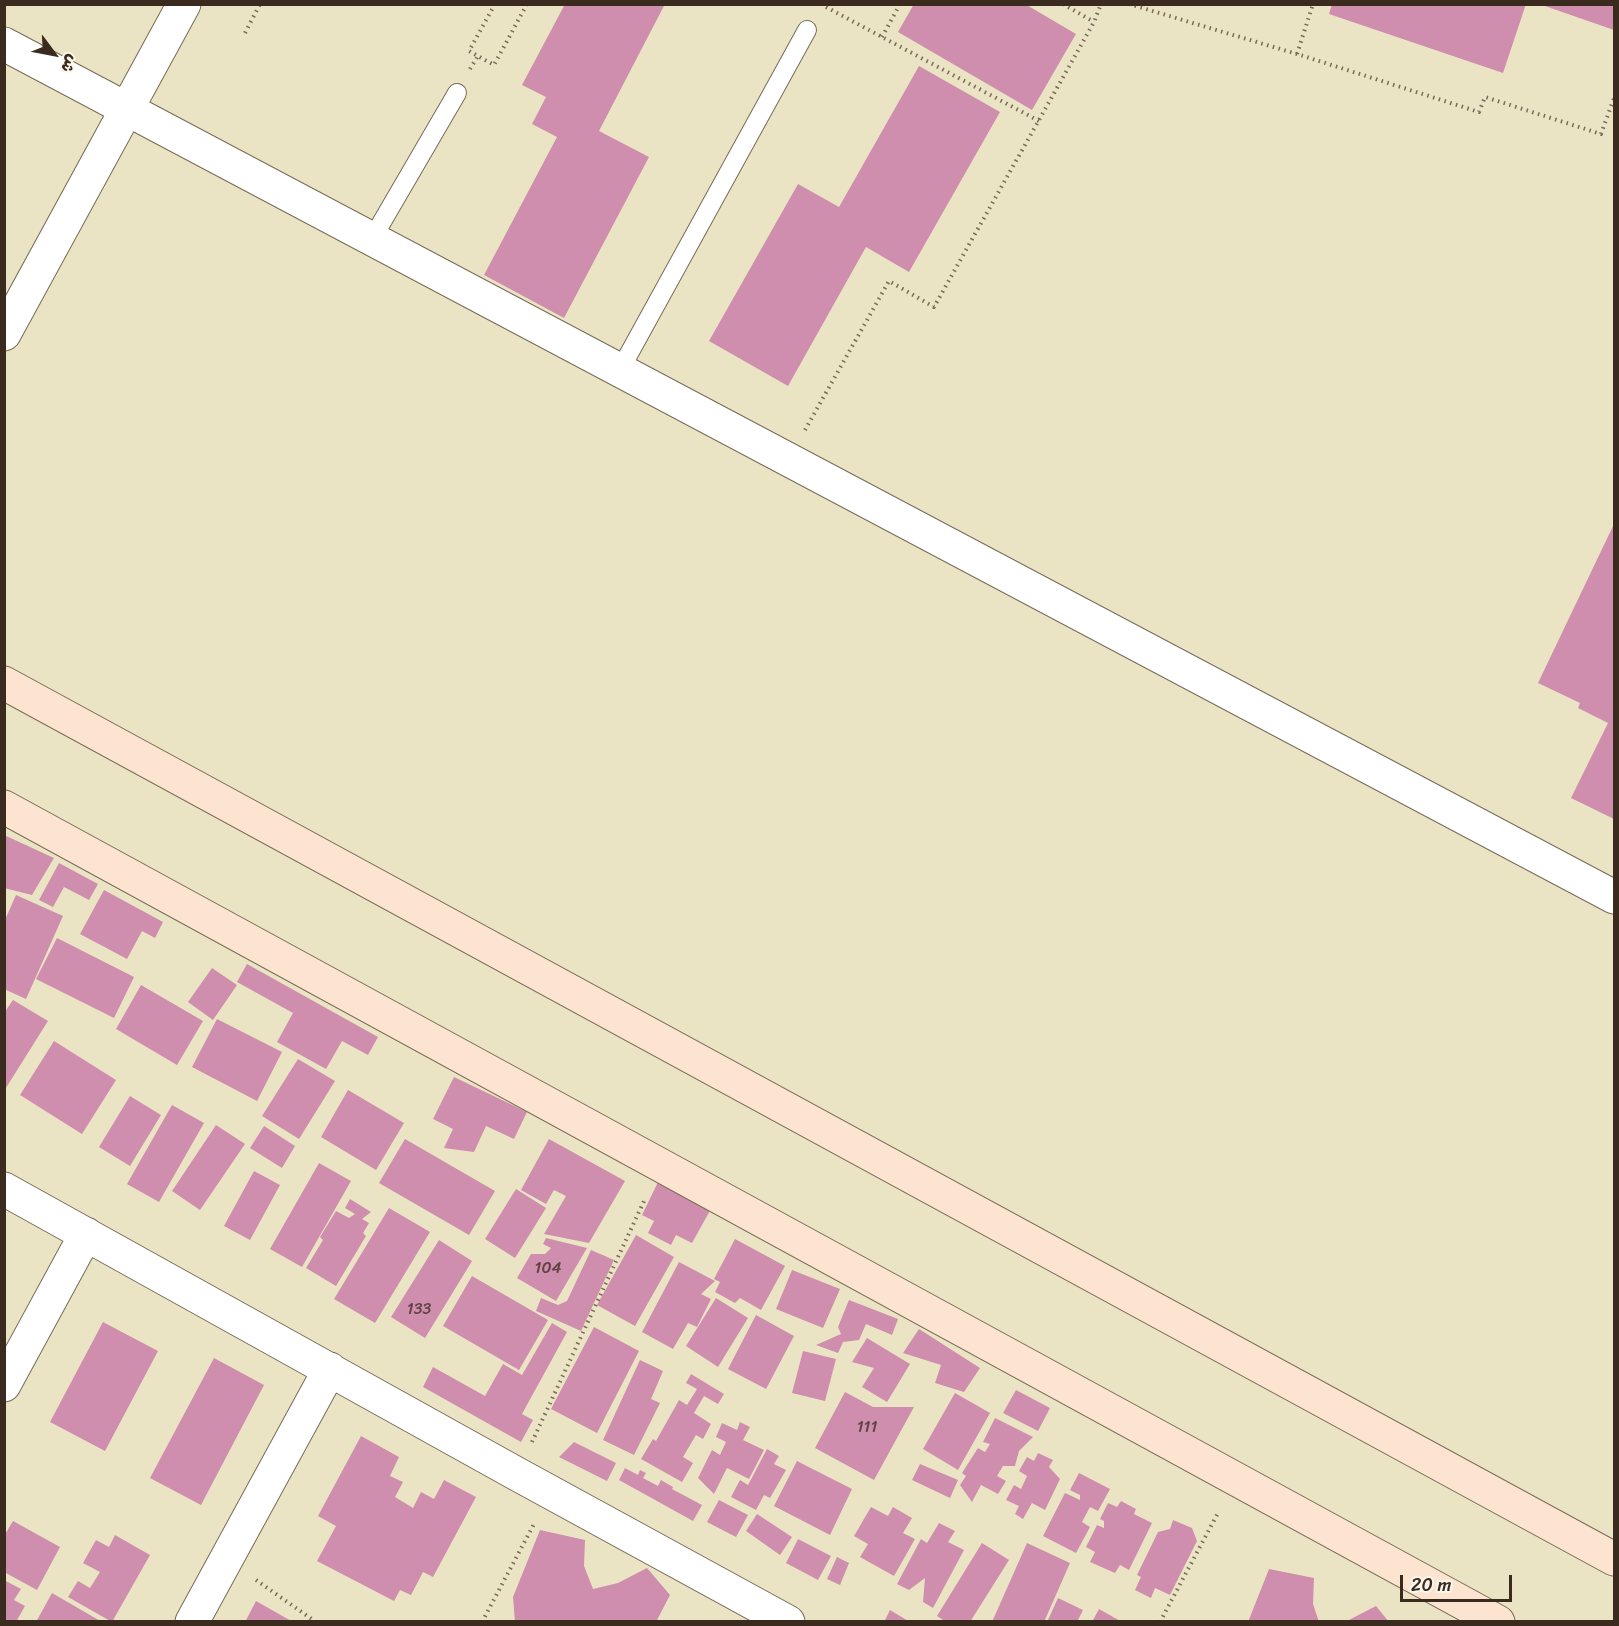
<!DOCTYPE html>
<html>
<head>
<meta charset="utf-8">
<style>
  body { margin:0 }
  #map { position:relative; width:1619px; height:1626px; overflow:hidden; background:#eae4c4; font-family:Sriracha,"Playpen Sans Arabic",sans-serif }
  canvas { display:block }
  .frame { position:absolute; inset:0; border:6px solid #3b2a1e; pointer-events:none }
  .north { position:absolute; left:24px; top:24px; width:60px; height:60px; -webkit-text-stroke:4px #fbf7ec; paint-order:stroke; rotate:122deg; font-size:16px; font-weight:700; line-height:24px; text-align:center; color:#3b2a1e }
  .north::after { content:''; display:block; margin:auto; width:21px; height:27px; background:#3b2a1e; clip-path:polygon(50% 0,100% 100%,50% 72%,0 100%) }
  .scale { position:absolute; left:1400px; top:1575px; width:112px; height:27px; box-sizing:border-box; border:3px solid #3b2a1e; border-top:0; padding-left:8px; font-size:18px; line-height:21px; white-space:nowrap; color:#3b2a1e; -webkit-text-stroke:4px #fbf7ec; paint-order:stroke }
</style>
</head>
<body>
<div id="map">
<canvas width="1619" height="1626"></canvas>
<div class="frame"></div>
<div class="north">ش</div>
<div class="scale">20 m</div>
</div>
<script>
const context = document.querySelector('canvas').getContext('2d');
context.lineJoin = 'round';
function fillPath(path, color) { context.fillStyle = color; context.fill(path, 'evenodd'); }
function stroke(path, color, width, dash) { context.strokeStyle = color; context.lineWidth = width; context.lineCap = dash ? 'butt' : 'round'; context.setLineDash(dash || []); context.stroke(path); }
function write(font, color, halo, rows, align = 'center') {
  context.font = font + ' Sriracha,sans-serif'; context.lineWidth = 4.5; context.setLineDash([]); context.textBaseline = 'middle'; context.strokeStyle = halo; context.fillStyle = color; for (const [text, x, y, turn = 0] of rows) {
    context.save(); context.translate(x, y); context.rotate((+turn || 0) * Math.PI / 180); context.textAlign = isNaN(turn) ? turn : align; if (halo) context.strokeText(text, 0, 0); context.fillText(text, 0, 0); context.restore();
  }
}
const building = new Path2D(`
  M 565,4 L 665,4 L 599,131 L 649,157 L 564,318 L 484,275 L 557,137 L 532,124 L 546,97 L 522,85 Z
  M 914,4 L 1025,4 L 1076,34 L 1032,110 L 898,32 Z
  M 1332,4 L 1526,4 L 1503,73 L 1329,14 Z
  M 1542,4 L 1614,4 L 1614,30 L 1542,5 Z
  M 919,66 L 1000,112 L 909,272 L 866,247 L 788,386 L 709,341 L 798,184 L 839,207 Z
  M 1614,524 L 1614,819 L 1571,798 L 1608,723 L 1578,708 L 1580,703 L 1538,683 Z
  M 4,835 L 54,858 L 32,895 L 4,888 Z
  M 59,863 L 98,884 L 89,900 L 64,887 L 53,907 L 39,900 Z
  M 104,890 L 163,922 L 155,938 L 142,931 L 127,959 L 80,934 Z
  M 16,895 L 63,916 L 26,999 L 4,989 L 4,922 Z
  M 57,938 L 134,977 L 114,1018 L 36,979 Z
  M 247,964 L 378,1037 L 368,1055 L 342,1041 L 326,1069 L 277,1042 L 293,1013 L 237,982 Z
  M 212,968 L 237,985 L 213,1020 L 188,1002 Z
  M 141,985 L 203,1021 L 177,1065 L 116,1029 Z
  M 13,1000 L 48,1021 L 4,1091 L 4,1013 Z
  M 217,1019 L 282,1052 L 257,1101 L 192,1067 Z
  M 54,1041 L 116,1080 L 82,1134 L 20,1095 Z
  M 298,1059 L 335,1081 L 299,1139 L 262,1116 Z
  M 454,1077 L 527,1112 L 514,1139 L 486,1126 L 474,1152 L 444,1148 L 453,1129 L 433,1119 Z
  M 348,1090 L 404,1123 L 376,1170 L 321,1137 Z
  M 130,1096 L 161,1115 L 130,1166 L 99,1147 Z
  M 172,1105 L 204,1123 L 159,1202 L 127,1184 Z
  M 216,1125 L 245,1144 L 200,1210 L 172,1191 Z
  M 264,1126 L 295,1146 L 282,1168 L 250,1148 Z
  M 405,1139 L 495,1191 L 469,1235 L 379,1183 Z
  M 549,1139 L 625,1181 L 589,1243 L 544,1234 L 566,1196 L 554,1190 L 546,1204 L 521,1190 Z
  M 319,1163 L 351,1181 L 302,1267 L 270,1249 Z
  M 254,1171 L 280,1185 L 250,1240 L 224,1226 Z
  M 659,1180 L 712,1207 L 692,1243 L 676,1235 L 671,1245 L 648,1233 L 654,1221 L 642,1215 Z
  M 516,1189 L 546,1208 L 515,1258 L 485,1239 Z
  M 350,1199 L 371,1212 L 362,1219 L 369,1223 L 363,1233 L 366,1236 L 336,1286 L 306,1268 L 323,1240 L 320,1237 L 336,1211 L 349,1218 L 355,1214 L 345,1208 Z
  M 389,1208 L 430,1232 L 375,1323 L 334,1299 Z
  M 636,1235 L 674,1257 L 635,1326 L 597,1305 Z
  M 546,1238 L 587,1248 L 556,1301 L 517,1278 L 531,1254 L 545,1254 L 551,1248 L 543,1244 Z
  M 735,1239 L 785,1266 L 761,1310 L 740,1298 L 735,1303 L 715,1292 L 720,1282 L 714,1279 Z
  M 439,1240 L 472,1261 L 425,1338 L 391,1317 Z
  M 591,1250 L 614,1260 L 581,1331 L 536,1311 L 541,1298 L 558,1305 L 567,1301 Z
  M 679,1262 L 715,1281 L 701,1294 L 711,1299 L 697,1327 L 688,1323 L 673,1349 L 642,1332 Z
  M 792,1270 L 840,1289 L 823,1328 L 776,1309 Z
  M 472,1276 L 548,1320 L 519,1370 L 443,1326 Z
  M 716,1298 L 748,1318 L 718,1367 L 686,1346 Z
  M 849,1300 L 898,1319 L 892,1335 L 866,1324 L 859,1340 L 843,1342 L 838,1353 L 816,1345 L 841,1334 L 838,1327 Z
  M 756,1315 L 794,1336 L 766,1389 L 728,1369 Z
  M 103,1322 L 158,1351 L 105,1451 L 50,1422 Z
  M 552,1323 L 567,1332 L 522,1414 L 533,1420 L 521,1442 L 423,1387 L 433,1367 L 485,1396 L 503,1364 L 522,1375 Z
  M 594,1327 L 639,1351 L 597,1433 L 551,1409 Z
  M 919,1329 L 980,1368 L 964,1392 L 935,1383 L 941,1365 L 903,1353 Z
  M 867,1338 L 910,1364 L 887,1402 L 862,1387 L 874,1368 L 852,1362 Z
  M 803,1351 L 836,1359 L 825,1401 L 792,1393 Z
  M 214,1358 L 264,1385 L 201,1505 L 150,1478 Z
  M 640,1360 L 663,1371 L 651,1399 L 660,1403 L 634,1455 L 603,1440 Z
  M 691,1374 L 724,1394 L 718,1404 L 704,1396 L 694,1413 L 711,1424 L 703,1439 L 696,1435 L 683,1457 L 693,1463 L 682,1482 L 641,1459 L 653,1439 L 656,1441 L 679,1400 L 687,1405 L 697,1389 L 686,1383 Z
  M 1016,1390 L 1050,1408 L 1038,1431 L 1003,1413 Z
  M 845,1392 L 873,1407 L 914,1407 L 874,1480 L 815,1448 Z
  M 955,1393 L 990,1413 L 958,1470 L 923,1449 Z
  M 995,1418 L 1033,1437 L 1019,1451 L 1015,1466 L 1003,1466 L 997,1476 L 1006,1481 L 998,1494 L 981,1485 L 972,1502 L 960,1485 L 966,1476 L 962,1473 L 978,1448 L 985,1452 L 990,1444 L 983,1442 Z
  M 740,1422 L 750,1427 L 743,1440 L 764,1450 L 749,1479 L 727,1468 L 714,1494 L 698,1478 L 712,1450 L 720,1455 L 726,1442 L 716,1437 L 722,1423 L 737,1430 Z
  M 361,1436 L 399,1457 L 390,1476 L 403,1482 L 395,1497 L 413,1508 L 421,1492 L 434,1499 L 444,1480 L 476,1497 L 433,1577 L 423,1572 L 411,1595 L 400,1590 L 394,1601 L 317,1561 L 336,1526 L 318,1516 Z
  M 574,1442 L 616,1463 L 607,1481 L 559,1457 Z
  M 767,1449 L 779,1456 L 774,1464 L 786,1470 L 770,1498 L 764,1495 L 756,1510 L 731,1497 L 740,1480 L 748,1485 Z
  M 1038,1453 L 1053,1460 L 1049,1467 L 1060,1479 L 1045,1510 L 1032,1503 L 1023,1519 L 1015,1514 L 1019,1506 L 1006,1500 L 1014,1485 L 1021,1489 L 1027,1476 L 1019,1471 L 1027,1457 L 1034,1461 Z
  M 797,1461 L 852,1489 L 830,1535 L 774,1506 Z
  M 920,1464 L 958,1480 L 950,1498 L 912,1480 Z
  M 625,1468 L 638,1475 L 640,1470 L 646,1473 L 643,1478 L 658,1486 L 661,1480 L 673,1487 L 672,1489 L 702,1505 L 693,1521 L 619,1480 Z
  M 1079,1473 L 1110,1489 L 1098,1511 L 1090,1507 L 1082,1522 L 1090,1527 L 1076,1553 L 1043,1536 L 1065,1493 L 1080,1500 L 1080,1495 L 1070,1490 Z
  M 719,1500 L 748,1515 L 736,1537 L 707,1522 Z
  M 1121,1501 L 1136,1509 L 1134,1514 L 1152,1523 L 1129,1570 L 1120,1565 L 1115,1573 L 1090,1562 L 1095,1552 L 1086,1547 L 1097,1525 L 1104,1528 L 1104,1521 L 1100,1519 L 1108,1503 L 1117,1507 Z
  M 871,1507 L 888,1516 L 893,1507 L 912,1518 L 903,1533 L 915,1539 L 894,1576 L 860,1557 L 868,1544 L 854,1536 Z
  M 757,1514 L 792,1537 L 780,1555 L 746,1531 Z
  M 1173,1520 L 1192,1528 L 1197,1541 L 1170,1595 L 1155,1588 L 1151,1598 L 1135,1590 L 1141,1577 L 1137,1575 L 1158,1532 L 1170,1529 Z
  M 13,1521 L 60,1547 L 37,1590 L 4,1572 L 4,1536 Z
  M 939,1523 L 955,1531 L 948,1542 L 964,1550 L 933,1608 L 923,1602 L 925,1578 L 909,1590 L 897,1584 L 921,1539 L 927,1543 Z
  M 540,1530 L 585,1540 L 584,1566 L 593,1589 L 618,1583 L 647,1568 L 670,1595 L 656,1622 L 515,1622 L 513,1597 Z
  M 115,1535 L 150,1555 L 112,1622 L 68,1597 L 78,1581 L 90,1588 L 100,1572 L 83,1563 L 96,1540 L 109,1547 Z
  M 798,1539 L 831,1556 L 818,1580 L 786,1563 Z
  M 982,1543 L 1009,1560 L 970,1622 L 946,1622 L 937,1616 Z
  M 1027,1543 L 1070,1563 L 1044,1622 L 992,1622 Z
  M 837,1557 L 849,1563 L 840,1585 L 827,1579 Z
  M 1269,1569 L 1314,1578 L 1313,1604 L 1319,1622 L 1248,1622 Z
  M 4,1580 L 21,1589 L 14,1600 L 25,1606 L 16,1622 L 4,1622 Z
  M 52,1593 L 102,1622 L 36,1622 Z
  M 1058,1598 L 1083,1610 L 1077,1622 L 1047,1622 Z
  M 256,1601 L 293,1622 L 245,1622 Z
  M 1376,1606 L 1389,1622 L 1345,1622 Z
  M 1099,1609 L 1122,1622 L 1092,1622 Z
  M 890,1610 L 910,1622 L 884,1622 Z`);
const path = new Path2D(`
  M 495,4 L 469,51 L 494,65 L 527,4
  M 1063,4 L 1094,22
  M 1129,4 L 1297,54 L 1479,112 L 1485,97 L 1601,134 L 1614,98
  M 826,7 L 1039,121
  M 245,33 L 260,4
  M 882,37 L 900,4
  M 1297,54 L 1313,4
  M 470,69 L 478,56
  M 805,430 L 889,281 L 934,307 L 1094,22 L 1101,4
  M 532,1442 L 645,1199
  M 256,1580 L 316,1622
  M 482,1622 L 534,1524
  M 1160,1622 L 1219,1511`);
const lane = new Path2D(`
  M 372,239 L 457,93
  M 620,370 L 807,30`);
const street = new Path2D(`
  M 4,44 L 1614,897
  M 4,334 L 184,4
  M 4,1189 L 517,1474 L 788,1622
  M 4,1385 L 86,1234
  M 192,1622 L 330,1369`);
const secondary = new Path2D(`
  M 4,683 L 1614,1559
  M 4,807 L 1498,1622`);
const numberNames = [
  ["104",548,1269],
  ["133",419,1310],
  ["111",867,1428]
];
fillPath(building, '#cf8ead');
stroke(lane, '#786b58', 20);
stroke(street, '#786b58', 35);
stroke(secondary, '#786b58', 35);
stroke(path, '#786b58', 4, [1.5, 4.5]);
stroke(lane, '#fff', 18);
stroke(street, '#fff', 33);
stroke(secondary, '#fde4d0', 33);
write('16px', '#604342', null, numberNames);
</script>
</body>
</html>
